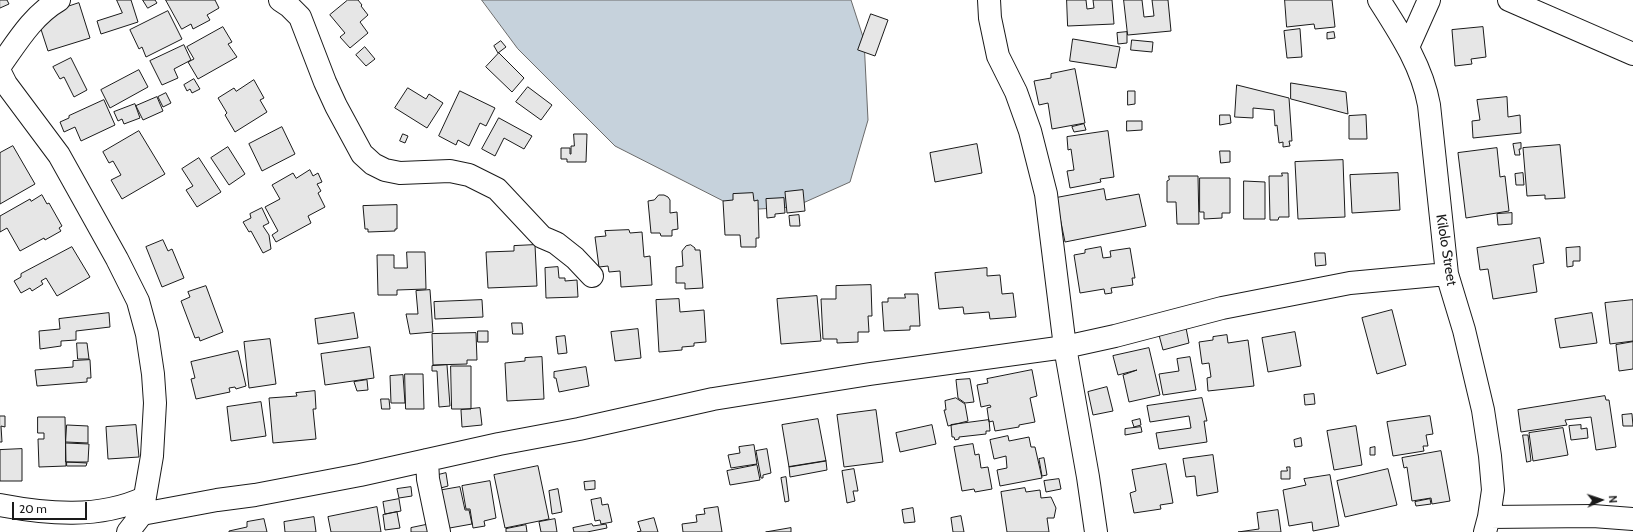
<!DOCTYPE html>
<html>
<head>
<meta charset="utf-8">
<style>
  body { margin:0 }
  #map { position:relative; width:1633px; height:532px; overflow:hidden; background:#fff; font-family:Cabin,sans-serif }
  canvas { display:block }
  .north { position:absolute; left:1581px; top:480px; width:40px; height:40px; -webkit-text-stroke:3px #fff; paint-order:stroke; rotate:87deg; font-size:11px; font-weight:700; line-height:16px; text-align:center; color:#1a1a1a }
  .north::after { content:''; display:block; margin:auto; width:14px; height:18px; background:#1a1a1a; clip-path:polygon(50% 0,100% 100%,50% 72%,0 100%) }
  .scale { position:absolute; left:12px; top:502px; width:75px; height:18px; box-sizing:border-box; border:2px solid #1a1a1a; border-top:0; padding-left:5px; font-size:12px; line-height:14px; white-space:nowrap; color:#1a1a1a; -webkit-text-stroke:3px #fff; paint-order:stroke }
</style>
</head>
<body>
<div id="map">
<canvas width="1633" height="532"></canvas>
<div class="north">N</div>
<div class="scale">20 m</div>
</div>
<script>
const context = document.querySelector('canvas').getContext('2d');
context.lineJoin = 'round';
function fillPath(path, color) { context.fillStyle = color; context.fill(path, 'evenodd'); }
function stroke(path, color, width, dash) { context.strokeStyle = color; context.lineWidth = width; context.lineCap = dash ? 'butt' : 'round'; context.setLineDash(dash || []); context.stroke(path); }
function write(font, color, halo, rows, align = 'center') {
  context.font = font + ' Cabin,sans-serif'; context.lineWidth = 3; context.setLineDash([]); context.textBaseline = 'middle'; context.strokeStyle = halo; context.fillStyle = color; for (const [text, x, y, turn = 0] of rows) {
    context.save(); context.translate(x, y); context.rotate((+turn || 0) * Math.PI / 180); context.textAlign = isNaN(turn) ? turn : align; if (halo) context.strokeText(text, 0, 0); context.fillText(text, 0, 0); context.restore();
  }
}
const water = new Path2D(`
  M 482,0 L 851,0 L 864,40 L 868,120 L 850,182 L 794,207 L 741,210 L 615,146 L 518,49 Z`);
const building = new Path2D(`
  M 0,0 L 7,0 L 9,4 L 0,8 Z
  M 117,0 L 131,0 L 138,22 L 101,34 L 97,21 L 122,13 Z
  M 143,0 L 155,0 L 157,3 L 148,8 Z
  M 166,0 L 215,0 L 219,8 L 207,15 L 210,20 L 193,29 L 191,24 L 182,29 Z
  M 348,0 L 358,0 L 362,5 L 361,6 L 368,15 L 360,22 L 368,33 L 350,48 L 340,37 L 345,33 L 330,15 Z
  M 1067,0 L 1086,0 L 1087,9 L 1094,8 L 1093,0 L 1112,0 L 1114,24 L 1068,26 Z
  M 1124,0 L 1142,0 L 1144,17 L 1154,16 L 1152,0 L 1168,0 L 1171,31 L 1128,35 Z
  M 1285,0 L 1332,0 L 1335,27 L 1315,29 L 1314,24 L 1287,27 Z
  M 79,3 L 90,38 L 48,51 L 37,17 Z
  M 168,11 L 182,39 L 146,57 L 142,47 L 139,49 L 130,30 Z
  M 871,14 L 888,20 L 875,56 L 858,50 Z
  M 223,27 L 232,42 L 228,44 L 237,57 L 198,79 L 188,62 L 194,59 L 187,47 Z
  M 1483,27 L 1486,57 L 1471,59 L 1472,64 L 1455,66 L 1452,30 Z
  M 1300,29 L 1302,57 L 1287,58 L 1284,31 Z
  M 1127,32 L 1127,43 L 1118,44 L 1117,33 Z
  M 1334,32 L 1335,38 L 1327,39 L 1327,33 Z
  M 1073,39 L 1120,47 L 1116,68 L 1070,61 Z
  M 1132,40 L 1153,42 L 1152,52 L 1131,50 Z
  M 501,41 L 506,47 L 498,53 L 494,46 Z
  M 184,45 L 191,60 L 174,69 L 178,78 L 162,85 L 150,61 Z
  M 365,47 L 375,59 L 366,66 L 356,55 Z
  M 499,53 L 524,78 L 512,92 L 486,67 Z
  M 71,58 L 87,90 L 74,97 L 64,77 L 60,79 L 53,67 Z
  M 1075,69 L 1085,123 L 1052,129 L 1048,103 L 1039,105 L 1034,81 L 1051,78 L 1051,74 Z
  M 139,70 L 148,87 L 110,108 L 101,90 Z
  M 194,79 L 200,89 L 192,93 L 190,89 L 187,91 L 184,85 Z
  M 254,80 L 264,98 L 260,100 L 267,112 L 235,132 L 225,115 L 227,113 L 218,98 L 234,88 L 236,91 Z
  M 1291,83 L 1346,92 L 1348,114 L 1291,99 Z
  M 1237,85 L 1289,98 L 1292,141 L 1289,141 L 1290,146 L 1283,147 L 1283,142 L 1279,143 L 1277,125 L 1275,126 L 1274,110 L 1253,108 L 1253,118 L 1235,117 Z
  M 528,87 L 552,105 L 541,120 L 516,102 Z
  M 408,88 L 426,99 L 429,94 L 443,103 L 427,128 L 395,108 Z
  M 460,91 L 495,108 L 486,126 L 480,123 L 469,146 L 458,140 L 456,145 L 439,136 Z
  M 1128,91 L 1135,91 L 1135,104 L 1128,105 Z
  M 166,93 L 171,103 L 163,107 L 158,97 Z
  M 157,97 L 163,111 L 143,120 L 136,106 Z
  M 1507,97 L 1508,117 L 1520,115 L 1521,133 L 1473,138 L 1472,121 L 1480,120 L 1477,100 Z
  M 104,100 L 115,125 L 81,141 L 75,127 L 64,132 L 60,122 L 69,118 L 69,116 Z
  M 135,104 L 140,118 L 124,124 L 122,119 L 118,121 L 114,112 Z
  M 1220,115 L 1230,115 L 1231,123 L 1220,125 Z
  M 1366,115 L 1367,139 L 1349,139 L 1349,116 Z
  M 499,118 L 532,136 L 524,149 L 504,138 L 495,156 L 482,149 Z
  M 1127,121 L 1142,121 L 1142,130 L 1127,131 Z
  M 1084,124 L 1086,130 L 1074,132 L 1072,127 Z
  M 282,127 L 295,154 L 262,171 L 249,144 Z
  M 139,131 L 165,174 L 122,199 L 111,180 L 121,175 L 113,161 L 109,163 L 103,152 Z
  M 1108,131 L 1114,177 L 1100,179 L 1101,182 L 1070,188 L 1067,171 L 1074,170 L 1071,149 L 1068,150 L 1067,137 Z
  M 403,134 L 408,136 L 405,143 L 400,141 Z
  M 574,134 L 587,134 L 586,162 L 567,162 L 567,159 L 561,159 L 561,148 L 570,148 L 570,154 L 571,154 L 571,146 L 574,146 Z
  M 1521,143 L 1521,149 L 1519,149 L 1520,155 L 1515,155 L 1513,144 Z
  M 977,144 L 982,173 L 935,182 L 930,153 Z
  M 1560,145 L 1565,198 L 1545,199 L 1545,195 L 1527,196 L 1523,148 Z
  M 13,146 L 35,184 L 0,204 L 0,153 Z
  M 228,147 L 245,174 L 229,185 L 211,158 Z
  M 1497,148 L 1500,177 L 1505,176 L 1509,211 L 1466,218 L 1458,153 Z
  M 1220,151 L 1230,151 L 1230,162 L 1221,163 Z
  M 199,158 L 221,192 L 197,207 L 186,190 L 193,186 L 182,169 Z
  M 1343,160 L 1345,217 L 1298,219 L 1295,162 Z
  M 310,170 L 313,176 L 318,173 L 322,182 L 317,184 L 321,191 L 318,193 L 325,207 L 308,216 L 311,223 L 276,242 L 272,235 L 278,231 L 265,207 L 280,199 L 272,185 L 293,173 L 296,178 Z
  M 1282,173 L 1288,173 L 1289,217 L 1279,217 L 1278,220 L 1270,220 L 1269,176 L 1282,176 Z
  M 1398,173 L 1400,210 L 1352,213 L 1350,175 Z
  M 1523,173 L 1524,185 L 1516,185 L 1515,174 Z
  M 1169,176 L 1198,176 L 1199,224 L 1177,224 L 1176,202 L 1167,202 L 1167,181 L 1169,180 Z
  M 1200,178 L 1230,178 L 1230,213 L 1222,213 L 1222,218 L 1204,219 L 1204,212 L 1200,212 Z
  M 1244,181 L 1265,182 L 1265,219 L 1244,219 Z
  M 1104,189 L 1106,200 L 1139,194 L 1146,226 L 1065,242 L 1056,198 Z
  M 803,190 L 805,211 L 787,213 L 785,192 Z
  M 753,193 L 754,201 L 758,200 L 759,238 L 756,238 L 756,247 L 741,247 L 740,235 L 725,235 L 723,201 L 733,200 L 733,194 Z
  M 42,195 L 47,204 L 49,203 L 62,226 L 59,228 L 61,231 L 45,240 L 44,238 L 20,251 L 7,228 L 0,232 L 0,216 L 30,199 L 31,201 Z
  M 659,195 L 664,195 L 668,197 L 670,200 L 670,213 L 677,212 L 678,229 L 672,230 L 672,236 L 661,236 L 660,233 L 651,233 L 648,201 L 654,200 Z
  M 784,198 L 785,213 L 775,214 L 775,217 L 767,218 L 766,199 Z
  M 397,205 L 397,229 L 395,229 L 395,231 L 368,232 L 368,229 L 365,229 L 363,206 Z
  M 262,208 L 269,223 L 263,226 L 269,235 L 271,249 L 263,253 L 251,231 L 249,232 L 243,222 L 251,218 L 250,214 Z
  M 1512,213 L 1512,224 L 1498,225 L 1497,214 Z
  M 799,215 L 800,226 L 790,226 L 789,216 Z
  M 629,230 L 630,233 L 642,232 L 644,257 L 650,256 L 652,285 L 621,287 L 620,271 L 609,272 L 608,266 L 599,267 L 595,237 L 606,236 L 605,231 Z
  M 1540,238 L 1544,263 L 1533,265 L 1537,292 L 1493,299 L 1488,269 L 1480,270 L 1477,248 Z
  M 163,240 L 168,251 L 172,249 L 184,278 L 162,287 L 146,247 Z
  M 535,245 L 537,286 L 488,288 L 486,252 L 514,251 L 514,246 Z
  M 691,245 L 695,248 L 695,250 L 700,250 L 703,288 L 685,289 L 685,283 L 676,283 L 676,267 L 683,266 L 682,251 L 686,246 Z
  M 72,247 L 90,277 L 57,296 L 46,278 L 41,281 L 43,284 L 32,291 L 30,288 L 21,293 L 14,281 L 21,277 L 21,274 Z
  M 1101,247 L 1103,258 L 1111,257 L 1110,251 L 1130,248 L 1135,278 L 1132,278 L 1133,285 L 1111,288 L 1112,293 L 1105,294 L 1104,289 L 1080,293 L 1074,255 L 1085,253 L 1085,250 Z
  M 1580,247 L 1580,261 L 1573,261 L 1573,266 L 1567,267 L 1566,248 Z
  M 407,252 L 425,252 L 426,289 L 397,290 L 397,295 L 378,295 L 377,255 L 394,255 L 394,268 L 407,268 Z
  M 1315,253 L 1325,253 L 1326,265 L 1316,266 Z
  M 558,267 L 559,278 L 565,278 L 565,281 L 577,280 L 578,297 L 546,298 L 545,268 Z
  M 987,268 L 987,276 L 1000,275 L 1002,294 L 1013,293 L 1016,317 L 990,319 L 989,312 L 964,314 L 963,307 L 939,309 L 935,273 Z
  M 871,285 L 872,316 L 868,316 L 869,332 L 858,332 L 858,342 L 837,343 L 837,339 L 823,339 L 821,299 L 836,299 L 836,286 Z
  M 206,286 L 223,332 L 200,341 L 199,337 L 195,338 L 181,301 L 190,297 L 188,292 Z
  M 430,290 L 433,332 L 410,334 L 406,314 L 418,314 L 416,291 Z
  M 905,294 L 918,294 L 920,326 L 910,326 L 910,330 L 884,331 L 882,302 L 888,302 L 888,298 L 905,298 Z
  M 817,296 L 821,341 L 781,344 L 777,299 Z
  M 679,299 L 680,312 L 704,310 L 706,342 L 694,343 L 694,346 L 682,347 L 682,350 L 659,352 L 656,300 Z
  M 482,300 L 483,317 L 435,319 L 434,302 Z
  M 1633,300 L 1633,341 L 1610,344 L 1605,303 Z
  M 1392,310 L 1406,365 L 1377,374 L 1362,318 Z
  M 109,313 L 110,327 L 76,331 L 76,340 L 61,341 L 61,346 L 40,349 L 39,331 L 60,329 L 59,319 Z
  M 354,313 L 358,338 L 318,344 L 315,319 Z
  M 1592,313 L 1597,343 L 1560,348 L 1555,319 Z
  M 512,323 L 522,323 L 523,334 L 513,334 Z
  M 1186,328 L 1189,343 L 1163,350 L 1159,335 Z
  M 638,329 L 641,358 L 615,361 L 611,332 Z
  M 478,331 L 488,331 L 488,342 L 478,342 Z
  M 1295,332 L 1301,366 L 1268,372 L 1262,338 Z
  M 476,333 L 477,360 L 467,360 L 467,364 L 433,365 L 432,334 Z
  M 1227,335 L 1228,343 L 1248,340 L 1254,386 L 1208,391 L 1207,378 L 1211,377 L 1209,363 L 1202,364 L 1199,342 L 1213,340 L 1213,337 Z
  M 565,336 L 567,353 L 558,354 L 556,337 Z
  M 270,339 L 276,384 L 249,388 L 244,342 Z
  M 1633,342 L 1633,369 L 1619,371 L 1616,345 Z
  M 77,343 L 87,343 L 89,359 L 78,359 Z
  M 370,347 L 374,378 L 325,385 L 321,354 Z
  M 1149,348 L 1160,395 L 1129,402 L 1123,375 L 1137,370 L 1118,375 L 1113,356 Z
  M 238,351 L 246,386 L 236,389 L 235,387 L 229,388 L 230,392 L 196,399 L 191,379 L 195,378 L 191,362 Z
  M 542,357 L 544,399 L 507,401 L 505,363 L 525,361 L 525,358 Z
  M 1190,357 L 1196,390 L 1163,395 L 1159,374 L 1179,371 L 1177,359 Z
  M 90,360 L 91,378 L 87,378 L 87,382 L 37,386 L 35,370 L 73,367 L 73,361 Z
  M 447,365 L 450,406 L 439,407 L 437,371 L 432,371 L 432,366 Z
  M 451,366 L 471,366 L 471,409 L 452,409 Z
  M 586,367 L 589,386 L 559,392 L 556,378 L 554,378 L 554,372 Z
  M 1032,370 L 1037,396 L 1030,398 L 1035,422 L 1019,425 L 1019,427 L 995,431 L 993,421 L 989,422 L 987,408 L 991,407 L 990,405 L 981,407 L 977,385 L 988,383 L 987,379 Z
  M 405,374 L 423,374 L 424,409 L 406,409 Z
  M 403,375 L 405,403 L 391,403 L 390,376 Z
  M 970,379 L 974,402 L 965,403 L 958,398 L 956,380 Z
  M 367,380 L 368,390 L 357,391 L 354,382 Z
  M 1107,387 L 1113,411 L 1093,415 L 1088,392 Z
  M 315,391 L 316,409 L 313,409 L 316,439 L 273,443 L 269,398 L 297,396 L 296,393 Z
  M 1314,394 L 1315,404 L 1305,405 L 1304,395 Z
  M 1605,396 L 1606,400 L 1609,400 L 1616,447 L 1596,450 L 1591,417 L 1565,420 L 1567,425 L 1521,432 L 1518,410 Z
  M 956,398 L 965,404 L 968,421 L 948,426 L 944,410 L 946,410 L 945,401 Z
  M 1202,398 L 1207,421 L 1204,421 L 1207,442 L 1159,449 L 1156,433 L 1191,428 L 1189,416 L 1150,422 L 1147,406 Z
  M 381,399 L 389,399 L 390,409 L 382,409 Z
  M 261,402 L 266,436 L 231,441 L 227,407 Z
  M 480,408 L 482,425 L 462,427 L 461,410 Z
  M 876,410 L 883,462 L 844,467 L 837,415 Z
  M 1632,414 L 1633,426 L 1623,426 L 1622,415 Z
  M 0,416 L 5,416 L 5,427 L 1,426 L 2,442 L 0,442 Z
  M 1430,416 L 1433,434 L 1426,435 L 1428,446 L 1423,446 L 1424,451 L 1393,456 L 1387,422 Z
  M 38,417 L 65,417 L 66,466 L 39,467 L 38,439 L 44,439 L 44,433 L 38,433 Z
  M 818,419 L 826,461 L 789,467 L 782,425 Z
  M 1140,419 L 1141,425 L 1134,427 L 1132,421 Z
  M 989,420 L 990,431 L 986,431 L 986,434 L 959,437 L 959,439 L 955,440 L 954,437 L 952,437 L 951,425 Z
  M 67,425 L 88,426 L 88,443 L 66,442 Z
  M 136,425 L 139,457 L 108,459 L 106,427 Z
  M 932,425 L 936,444 L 900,452 L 896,433 Z
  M 1581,425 L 1581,429 L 1587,428 L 1588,438 L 1571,440 L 1569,426 Z
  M 1356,426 L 1362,465 L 1334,470 L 1327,431 Z
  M 1141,427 L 1142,432 L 1125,435 L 1125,429 Z
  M 1563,428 L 1568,455 L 1533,461 L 1529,433 Z
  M 1523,435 L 1528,435 L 1531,461 L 1527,462 Z
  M 1008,436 L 1009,441 L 1029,437 L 1031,447 L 1035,447 L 1042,478 L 1000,486 L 997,470 L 1007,468 L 1006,456 L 994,459 L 990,440 Z
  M 1301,438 L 1302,446 L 1295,447 L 1294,440 Z
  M 66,443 L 89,444 L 88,462 L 66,462 Z
  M 973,444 L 975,455 L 979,454 L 981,468 L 988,467 L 992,489 L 975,492 L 974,489 L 962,491 L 954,447 Z
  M 754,445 L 757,464 L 731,468 L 728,455 L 740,453 L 739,447 Z
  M 1375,447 L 1375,455 L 1370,455 L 1370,448 Z
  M 22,449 L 22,481 L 0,481 L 0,450 Z
  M 767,449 L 771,473 L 763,475 L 763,478 L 761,478 L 756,451 Z
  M 1441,451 L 1450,501 L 1432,504 L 1431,498 L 1412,501 L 1407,467 L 1404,468 L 1402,458 Z
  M 1213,455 L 1218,492 L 1197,496 L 1195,476 L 1186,477 L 1183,459 Z
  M 1044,458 L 1047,475 L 1042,476 L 1039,459 Z
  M 826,461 L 827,470 L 790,477 L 789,467 Z
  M 67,462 L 87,463 L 86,466 L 67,466 Z
  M 1166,464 L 1173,503 L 1160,505 L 1161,509 L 1134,513 L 1130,493 L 1136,491 L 1132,470 Z
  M 757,465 L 760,480 L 730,485 L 727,471 Z
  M 538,466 L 549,519 L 505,528 L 494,475 Z
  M 1287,467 L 1290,467 L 1290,479 L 1281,479 L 1281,471 L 1287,471 Z
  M 854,469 L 858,491 L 853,491 L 855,501 L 847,503 L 842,471 Z
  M 1388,469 L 1397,505 L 1345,517 L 1337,481 Z
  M 446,473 L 448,486 L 437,489 L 434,476 Z
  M 1330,475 L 1339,526 L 1313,531 L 1312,522 L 1289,526 L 1283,490 L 1306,485 L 1304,479 Z
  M 786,477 L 789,501 L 785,502 L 781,478 Z
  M 1059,479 L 1061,489 L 1046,492 L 1044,481 Z
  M 490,481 L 496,518 L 484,521 L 485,526 L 473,528 L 470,509 L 466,509 L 462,486 Z
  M 595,481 L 595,489 L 585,490 L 584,482 Z
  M 411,487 L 412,496 L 399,498 L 397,489 Z
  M 460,487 L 465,510 L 469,510 L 472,524 L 444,529 L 437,491 Z
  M 1025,488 L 1026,492 L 1040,490 L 1041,498 L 1051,497 L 1056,508 L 1054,518 L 1047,518 L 1049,532 L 1007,532 L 1001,492 Z
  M 558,489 L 562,512 L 552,514 L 549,491 Z
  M 601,498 L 602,505 L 608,504 L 612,522 L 601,524 L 600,520 L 595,521 L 591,500 Z
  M 399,499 L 401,511 L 385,514 L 383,502 Z
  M 1430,499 L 1431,504 L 1416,506 L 1415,502 Z
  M 377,507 L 381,532 L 331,532 L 328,517 Z
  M 718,507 L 722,532 L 683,532 L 682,524 L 697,522 L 696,515 L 705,514 L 704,509 Z
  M 913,508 L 915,522 L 904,523 L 902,510 Z
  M 1278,510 L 1281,532 L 1238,532 L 1259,529 L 1257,513 Z
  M 397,512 L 400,528 L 385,530 L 383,515 Z
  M 961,516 L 964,532 L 953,532 L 951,518 Z
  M 314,517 L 316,532 L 285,532 L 284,522 Z
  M 654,518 L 658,532 L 637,532 L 641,531 L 638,522 Z
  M 264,519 L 267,532 L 229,532 L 229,531 L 247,527 L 247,522 Z
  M 555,519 L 557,532 L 541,532 L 539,522 Z
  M 435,523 L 437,532 L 411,532 L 411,528 Z
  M 592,524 L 593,526 L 606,524 L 607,528 L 587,532 L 574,532 L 573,528 Z
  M 526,525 L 527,532 L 506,532 L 506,529 Z
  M 791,528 L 791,532 L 766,532 Z`);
const minor = new Path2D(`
  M 280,0 L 289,6 L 300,17 L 325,82 L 336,106 L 362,154 L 373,164 L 385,170 L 400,173 L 450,171 L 469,175 L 497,189 L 542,237 L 556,243 L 575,258 L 592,276
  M 989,0 L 990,18 L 998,56 L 1016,92 L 1030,131 L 1046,194 L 1065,347 L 1088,477 L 1096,532
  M 1379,0 C 1400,33 1422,66 1429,105 L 1447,274 L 1464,330 L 1483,410 L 1490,456 L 1493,490 L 1489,517 L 1485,532
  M 1509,0 L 1633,54
  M 1408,47 L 1429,0
  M 0,66 C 17,42 33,15 59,0
  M 0,72 L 6,84 L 59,155 L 117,259 L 138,301 L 147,334 L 153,374 L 155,403 L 152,456 L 142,514
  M 427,460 L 428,479 L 439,532
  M 0,505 C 47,514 99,519 144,498
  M 1489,517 L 1593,516 L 1633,519
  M 128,532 L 142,514 L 217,500 L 255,495 L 360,475 L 499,444 L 579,429 L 713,399 L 870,374 L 1065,347 L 1115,336 L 1222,308 L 1350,283 L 1447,274`);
const streetNames = [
  ["Kilolo Street",1446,250,81]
];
fillPath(water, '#c6d2dc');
stroke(water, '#6a6a6a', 1);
fillPath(building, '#e6e6e6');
stroke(building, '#1a1a1a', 1);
stroke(minor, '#1a1a1a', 24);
stroke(minor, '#fff', 22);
write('14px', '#1a1a1a', '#fff', streetNames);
</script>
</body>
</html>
